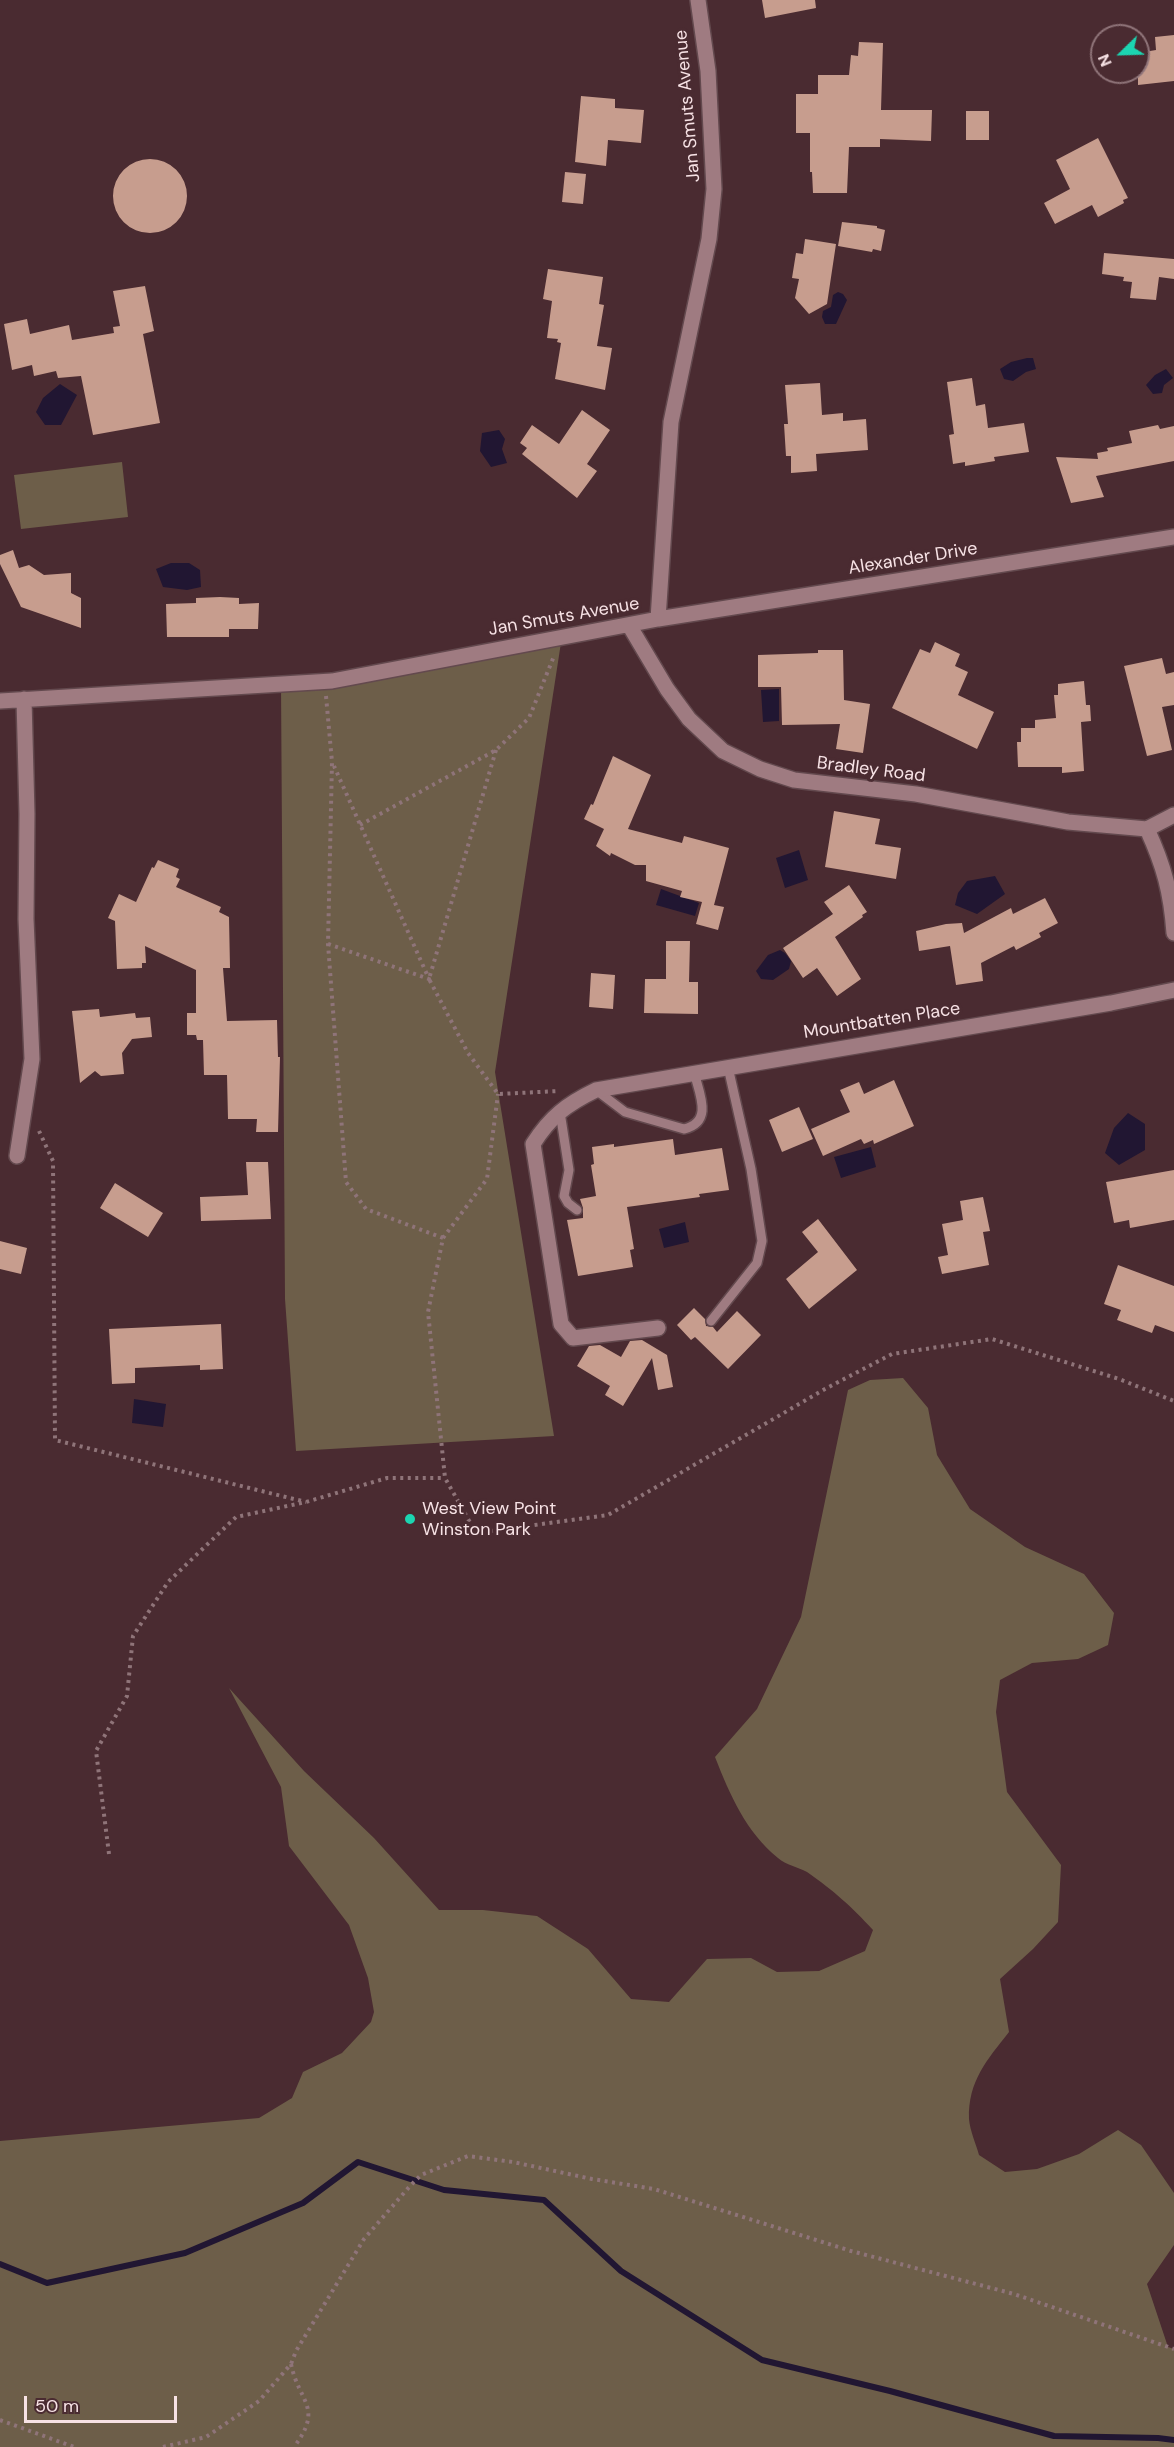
<!DOCTYPE html>
<html>
<head>
<meta charset="utf-8">
<style>
  body { margin:0 }
  #map { position:relative; width:1174px; height:2447px; overflow:hidden; background:#4a2b31; font-family:"DM Sans",sans-serif }
  canvas { display:block }
  .north { position:absolute; left:1090px; top:24px; width:60px; height:60px; box-sizing:border-box; background:#4a2b31; border:2px solid #8f7479; border-radius:50%; rotate:247deg; font-size:16px; font-weight:700; line-height:24px; text-align:center; color:#f7e2e5 }
  .north::after { content:''; display:block; margin:auto; width:21px; height:27px; background:#1cd5b1; clip-path:polygon(50% 0,100% 100%,50% 72%,0 100%) }
  .scale { position:absolute; left:24px; top:2396px; width:153px; height:27px; box-sizing:border-box; border:3px solid #f7e2e5; border-top:0; padding-left:8px; font-size:18px; line-height:21px; white-space:nowrap; color:#f7e2e5; -webkit-text-stroke:4px #4a2b31; paint-order:stroke }
</style>
</head>
<body>
<div id="map">
<canvas width="1174" height="2447"></canvas>
<div class="north">N</div>
<div class="scale">50 m</div>
</div>
<script>
const context = document.querySelector('canvas').getContext('2d');
context.lineJoin = 'round';
function fillPath(path, color) { context.fillStyle = color; context.fill(path, 'evenodd'); }
function stroke(path, color, width, dash) { context.strokeStyle = color; context.lineWidth = width; context.lineCap = dash ? 'butt' : 'round'; context.setLineDash(dash || []); context.stroke(path); }
function write(font, color, halo, rows, align = 'center') {
  context.font = font + ' "DM Sans",sans-serif'; context.lineWidth = 6; context.setLineDash([]); context.textBaseline = 'middle'; context.strokeStyle = halo; context.fillStyle = color; for (const [text, x, y, turn = 0] of rows) {
    context.save(); context.translate(x, y); context.rotate((+turn || 0) * Math.PI / 180); context.textAlign = isNaN(turn) ? turn : align; if (halo) context.strokeText(text, 0, 0); context.fillText(text, 0, 0); context.restore();
  }
}
const green = new Path2D(`
  M 122,462 L 128,517 L 21,529 L 14,475 Z
  M 562,636 L 495,1072 L 554,1436 L 296,1451 L 285,1299 L 281,685 Z
  M 903,1378 L 928,1408 L 937,1455 L 970,1509 L 1025,1547 L 1084,1574 L 1114,1613 L 1108,1645 L 1078,1659 L 1032,1663 L 1000,1680 L 996,1712 L 1007,1792 L 1061,1865 L 1058,1922 L 1033,1949 L 1000,1979 L 1009,2032 C 987,2060 968,2081 969,2119 C 970,2131 976,2144 979,2155 L 1005,2172 L 1037,2169 L 1079,2154 L 1118,2130 L 1141,2145 L 1174,2193 L 1174,2245 L 1147,2284 L 1168,2347 L 1174,2349 L 1174,2447 L 0,2447 L 0,2141 L 259,2118 L 292,2098 L 303,2072 L 342,2053 L 371,2022 L 374,2012 L 368,1978 L 349,1925 L 289,1846 L 281,1787 L 229,1688 L 304,1771 L 374,1838 L 439,1910 L 483,1910 L 537,1916 L 588,1949 L 631,1999 L 669,2002 L 707,1959 L 751,1958 L 777,1972 L 819,1971 L 865,1951 L 873,1930 C 851,1906 834,1891 807,1872 C 798,1867 786,1865 778,1858 C 746,1832 730,1795 715,1757 L 757,1709 L 801,1617 L 848,1390 L 870,1380 Z`);
const water = new Path2D(`
  M 838,292 L 843,294 L 847,300 L 836,324 L 825,324 L 822,317 L 823,311 L 831,307 L 833,295 Z
  M 1027,358 L 1033,358 L 1036,369 L 1026,372 L 1013,381 L 1004,379 L 1000,369 L 1011,362 Z
  M 1166,369 L 1173,378 L 1164,385 L 1162,393 L 1153,394 L 1146,385 L 1155,375 Z
  M 60,384 L 77,395 L 61,425 L 45,425 L 36,412 L 43,398 Z
  M 499,430 L 505,439 L 502,449 L 507,463 L 491,467 L 480,451 L 482,433 Z
  M 171,563 L 189,563 L 200,570 L 201,587 L 187,590 L 163,587 L 156,569 Z
  M 779,689 L 779,721 L 763,722 L 761,690 Z
  M 799,850 L 808,880 L 785,888 L 776,858 Z
  M 995,876 L 1005,894 L 977,914 L 955,905 L 958,893 L 967,881 Z
  M 661,889 L 699,903 L 695,916 L 656,905 Z
  M 780,950 L 785,953 L 791,961 L 789,969 L 773,980 L 761,979 L 756,971 L 768,955 Z
  M 1128,1113 L 1145,1124 L 1145,1150 L 1119,1165 L 1105,1153 L 1114,1128 Z
  M 871,1147 L 876,1167 L 841,1178 L 834,1157 Z
  M 685,1222 L 689,1242 L 664,1248 L 659,1229 Z
  M 134,1399 L 166,1404 L 163,1427 L 132,1423 Z`);
const stream = new Path2D(`
  M 0,2264 L 47,2283 L 185,2253 L 303,2203 L 358,2162 L 444,2190 L 544,2200 L 621,2271 L 762,2360 L 890,2391 L 1054,2436 L 1158,2438 L 1174,2440`);
const building = new Path2D(`
  M 762,0 L 815,0 L 816,8 L 765,18 Z
  M 1174,35 L 1174,81 L 1138,85 L 1138,53 L 1156,50 L 1155,37 Z
  M 859,42 L 883,43 L 881,110 L 932,110 L 931,141 L 880,139 L 880,147 L 849,147 L 847,193 L 813,193 L 812,172 L 810,172 L 810,133 L 796,133 L 796,94 L 818,94 L 818,75 L 849,75 L 851,55 L 858,56 Z
  M 581,96 L 615,99 L 615,108 L 644,110 L 641,143 L 608,140 L 606,166 L 575,162 Z
  M 966,111 L 989,111 L 989,140 L 966,140 Z
  M 1098,138 L 1128,198 L 1123,200 L 1124,203 L 1098,217 L 1092,205 L 1055,224 L 1044,203 L 1070,189 L 1056,160 Z
  M113 196a37 37 0 1 1 74 0a37 37 0 1 1-74 0Z
  M 565,172 L 586,174 L 583,204 L 562,202 Z
  M 842,222 L 877,226 L 877,228 L 885,230 L 881,251 L 873,249 L 872,252 L 838,246 Z
  M 805,239 L 836,244 L 827,304 L 809,314 L 795,298 L 799,279 L 792,278 L 796,253 L 803,254 Z
  M 1104,253 L 1174,259 L 1174,279 L 1159,277 L 1156,300 L 1130,298 L 1132,282 L 1123,281 L 1124,277 L 1102,274 Z
  M 548,269 L 603,277 L 599,304 L 604,305 L 597,346 L 612,348 L 605,390 L 555,379 L 561,343 L 557,342 L 558,339 L 547,338 L 552,301 L 543,299 Z
  M 145,286 L 154,331 L 143,334 L 160,423 L 93,435 L 81,376 L 58,378 L 56,371 L 34,376 L 32,365 L 12,370 L 4,324 L 27,319 L 30,334 L 69,325 L 72,340 L 114,333 L 113,327 L 120,326 L 113,291 Z
  M 972,378 L 976,406 L 985,404 L 988,428 L 1024,423 L 1029,452 L 994,457 L 995,461 L 965,466 L 965,462 L 953,464 L 949,435 L 954,434 L 947,382 Z
  M 820,383 L 822,415 L 843,413 L 843,421 L 866,419 L 868,450 L 816,454 L 817,471 L 791,473 L 791,456 L 786,456 L 784,424 L 788,424 L 785,385 Z
  M 582,410 L 610,430 L 587,464 L 597,471 L 577,498 L 522,454 L 527,448 L 520,443 L 532,425 L 559,444 Z
  M 1158,425 L 1160,429 L 1174,426 L 1174,461 L 1096,476 L 1104,497 L 1071,503 L 1056,457 L 1098,459 L 1097,453 L 1108,451 L 1107,448 L 1132,443 L 1129,431 Z
  M 13,550 L 19,568 L 29,565 L 44,575 L 71,573 L 71,593 L 81,598 L 81,628 L 21,607 L 0,564 L 0,555 Z
  M 220,597 L 239,598 L 239,604 L 259,603 L 258,629 L 229,629 L 229,637 L 167,637 L 166,604 L 196,603 L 196,598 Z
  M 935,642 L 960,654 L 955,666 L 968,672 L 958,695 L 994,712 L 977,749 L 892,708 L 920,649 L 930,653 Z
  M 818,650 L 843,650 L 844,700 L 870,704 L 863,753 L 836,749 L 840,724 L 782,725 L 781,687 L 758,687 L 758,655 L 818,653 Z
  M 1162,658 L 1166,674 L 1174,672 L 1174,705 L 1162,707 L 1172,750 L 1147,756 L 1124,666 Z
  M 1084,681 L 1086,705 L 1090,705 L 1091,721 L 1081,722 L 1084,771 L 1062,773 L 1062,767 L 1018,767 L 1017,742 L 1021,742 L 1021,728 L 1035,728 L 1035,720 L 1056,718 L 1054,695 L 1058,695 L 1058,684 Z
  M 613,756 L 651,775 L 628,829 L 682,843 L 684,836 L 729,848 L 714,905 L 724,907 L 718,930 L 696,924 L 702,902 L 680,897 L 682,891 L 646,881 L 646,865 L 635,865 L 611,853 L 610,856 L 596,846 L 604,829 L 584,819 L 591,804 L 593,805 Z
  M 834,811 L 880,819 L 875,844 L 901,848 L 896,879 L 825,867 Z
  M 158,860 L 179,869 L 176,877 L 180,879 L 176,887 L 221,907 L 219,912 L 229,917 L 230,968 L 223,968 L 227,1021 L 277,1020 L 278,1057 L 280,1057 L 278,1132 L 256,1132 L 257,1119 L 228,1119 L 227,1075 L 204,1075 L 203,1040 L 197,1040 L 196,1035 L 187,1035 L 187,1013 L 196,1013 L 196,970 L 145,946 L 146,963 L 142,963 L 142,968 L 117,969 L 115,921 L 108,918 L 119,894 L 136,902 L 152,867 L 154,868 Z
  M 849,885 L 867,912 L 862,915 L 863,917 L 835,937 L 861,979 L 837,996 L 817,968 L 803,978 L 783,948 L 833,914 L 824,902 Z
  M 1045,898 L 1058,923 L 1039,933 L 1041,937 L 1016,950 L 1014,946 L 981,963 L 983,981 L 956,985 L 950,946 L 919,951 L 916,931 L 946,924 L 962,923 L 964,933 L 1011,908 L 1013,914 Z
  M 666,941 L 690,941 L 689,982 L 698,982 L 698,1014 L 644,1013 L 645,979 L 666,979 Z
  M 591,973 L 615,975 L 613,1009 L 589,1007 Z
  M 99,1009 L 100,1017 L 135,1013 L 136,1018 L 150,1017 L 152,1037 L 132,1039 L 122,1053 L 124,1074 L 101,1076 L 95,1071 L 80,1083 L 72,1011 Z
  M 894,1080 L 914,1126 L 874,1144 L 873,1140 L 864,1144 L 861,1139 L 823,1156 L 811,1129 L 850,1112 L 840,1090 L 859,1082 L 864,1094 Z
  M 799,1107 L 813,1139 L 782,1152 L 769,1120 Z
  M 673,1139 L 675,1155 L 722,1148 L 729,1190 L 699,1194 L 700,1197 L 627,1207 L 634,1249 L 630,1250 L 633,1267 L 578,1276 L 567,1220 L 583,1218 L 583,1208 L 580,1199 L 596,1196 L 591,1165 L 594,1164 L 592,1147 L 614,1144 L 614,1147 Z
  M 246,1162 L 268,1162 L 271,1219 L 201,1221 L 200,1197 L 248,1195 Z
  M 1174,1170 L 1174,1220 L 1130,1228 L 1129,1220 L 1114,1223 L 1106,1182 Z
  M 115,1183 L 163,1213 L 148,1237 L 100,1208 Z
  M 983,1197 L 990,1231 L 983,1232 L 989,1265 L 942,1274 L 938,1257 L 948,1255 L 942,1224 L 963,1220 L 960,1201 Z
  M 818,1219 L 857,1270 L 809,1309 L 786,1279 L 818,1252 L 802,1232 Z
  M 0,1241 L 27,1248 L 21,1274 L 0,1269 Z
  M 1118,1265 L 1174,1286 L 1174,1332 L 1155,1325 L 1152,1333 L 1117,1320 L 1121,1310 L 1104,1304 Z
  M 694,1308 L 705,1319 L 706,1326 L 713,1327 L 717,1332 L 737,1311 L 761,1335 L 728,1369 L 695,1337 L 691,1340 L 677,1325 Z
  M 221,1324 L 223,1369 L 200,1370 L 200,1365 L 135,1368 L 135,1383 L 112,1384 L 109,1329 Z
  M 642,1340 L 667,1355 L 673,1387 L 658,1390 L 652,1358 L 623,1406 L 605,1395 L 610,1386 L 577,1366 L 589,1346 L 600,1345 L 621,1357 L 630,1341 Z`);
const path = new Path2D(`
  M 326,696 L 332,762 L 328,944 L 346,1182 L 366,1209 L 443,1238 L 428,1312 L 445,1478 L 476,1533 L 608,1515 L 825,1389 L 892,1354 L 992,1339 L 1119,1379 L 1174,1401
  M 496,750 L 429,979 L 468,1053 L 498,1094 L 559,1091
  M 360,825 L 496,750 L 529,718 L 554,656
  M 328,944 L 429,979 L 334,766
  M 39,1131 L 53,1161 L 55,1440 L 306,1502
  M 443,1238 L 487,1179 L 498,1094
  M 109,1854 L 96,1751 L 127,1696 L 133,1636 L 168,1582 L 236,1517 L 306,1502 L 387,1478 L 445,1478
  M 291,2364 C 299,2403 324,2407 294,2447
  M 0,2420 L 74,2447
  M 163,2447 L 206,2437 L 259,2401 L 291,2364 L 296,2351 L 364,2239 L 410,2186 L 421,2175 L 468,2156 L 513,2162 L 592,2179 L 654,2189 L 851,2251 L 1014,2294 L 1174,2349`);
const lane = new Path2D(`
  M 596,1090 L 625,1112 L 684,1129 C 714,1122 699,1093 694,1072
  M 560,1112 L 569,1170 L 564,1196 L 568,1203 L 577,1210
  M 711,1321 L 757,1263 L 762,1241 L 751,1169 L 728,1067`);
const street = new Path2D(`
  M 658,619 L 1174,537
  M 629,625 L 667,689 L 689,719 L 723,751 L 760,769 L 794,780 L 916,794 L 1068,822 L 1147,829 L 1174,815
  M 0,701 L 332,681 L 658,619 L 671,422 L 709,239 L 714,189 L 708,71 L 698,0
  M 1147,829 C 1164,866 1171,892 1174,933
  M 17,1156 L 32,1059 L 26,919 L 27,814 L 24,699
  M 658,1328 L 573,1338 L 561,1324 L 533,1144 C 550,1117 567,1104 596,1090 L 1111,1003 L 1174,990`);
const markers = [
  [410,1519,6,"#1cd5b1"]
];
const streetNames = [
  ["Jan Smuts Avenue",688,106,-95],
  ["Alexander Drive",913,559,-9],
  ["Jan Smuts Avenue",564,617,-10],
  ["Bradley Road",871,770,7],
  ["Mountbatten Place",882,1021,-9]
];
const poiNames = [
  ["West View Point",422,1509],
  ["Winston Park",422,1530]
];
fillPath(green, '#6d5e49');
fillPath(water, '#211632');
stroke(stream, '#211632', 6);
fillPath(building, '#c79d8e');
stroke(lane, '#63494e', 12);
stroke(street, '#63494e', 18);
stroke(path, '#8f7479', 4, [3, 4.5]);
stroke(lane, '#9f7b81', 9);
stroke(street, '#9f7b81', 15);
for (const [x, y, r, color] of markers) { const dot = new Path2D(); dot.arc(x, y, r, 0, 2 * Math.PI); context.fillStyle = color; context.fill(dot); stroke(dot, '#4a2b31', 2); }
write('18px', '#f7e2e5', '#4a2b31', streetNames);
write('18px', '#f7e2e5', '#4a2b31', poiNames, 'left');
</script>
</body>
</html>
